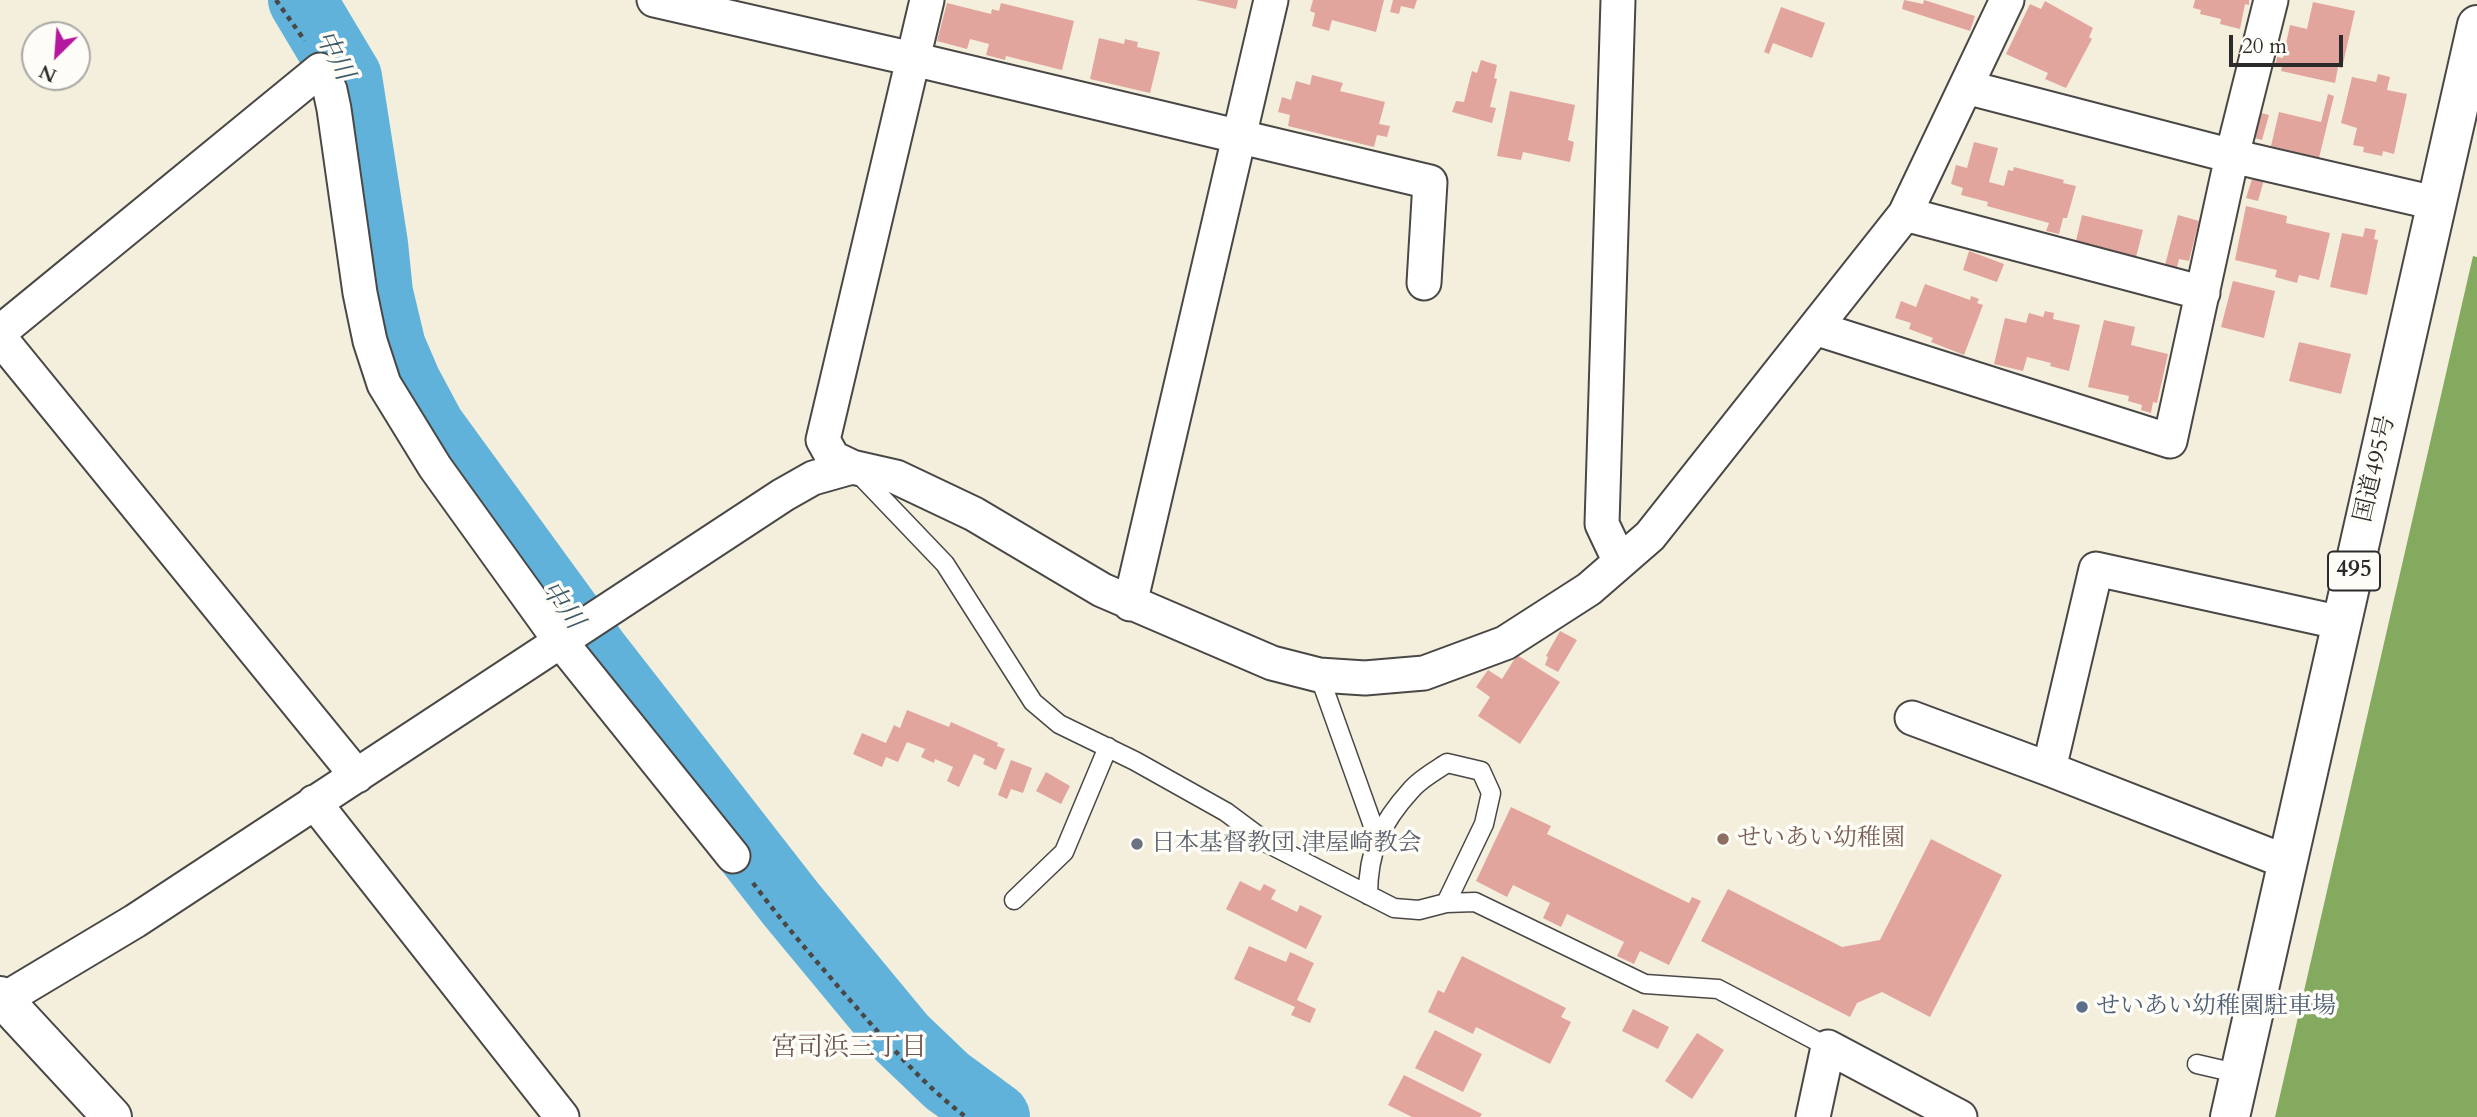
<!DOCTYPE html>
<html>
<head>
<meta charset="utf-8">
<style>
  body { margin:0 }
  #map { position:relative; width:2477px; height:1117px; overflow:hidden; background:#f4efdc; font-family:Cardo,serif }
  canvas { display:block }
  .north { position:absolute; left:21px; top:21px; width:70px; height:70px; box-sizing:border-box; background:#fdfcf7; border:2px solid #a9a8a5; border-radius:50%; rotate:205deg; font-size:19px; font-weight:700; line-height:28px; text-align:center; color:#2b2b2b }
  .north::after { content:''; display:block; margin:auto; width:24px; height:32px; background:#b5179e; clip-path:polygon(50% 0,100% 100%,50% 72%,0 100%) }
  .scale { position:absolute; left:2229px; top:35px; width:114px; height:32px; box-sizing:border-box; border:4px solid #2b2b2b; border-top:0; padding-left:9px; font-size:21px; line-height:24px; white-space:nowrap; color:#2b2b2b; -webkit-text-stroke:5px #fdfcf7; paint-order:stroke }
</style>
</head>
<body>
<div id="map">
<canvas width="2477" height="1117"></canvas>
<div class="north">N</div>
<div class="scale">20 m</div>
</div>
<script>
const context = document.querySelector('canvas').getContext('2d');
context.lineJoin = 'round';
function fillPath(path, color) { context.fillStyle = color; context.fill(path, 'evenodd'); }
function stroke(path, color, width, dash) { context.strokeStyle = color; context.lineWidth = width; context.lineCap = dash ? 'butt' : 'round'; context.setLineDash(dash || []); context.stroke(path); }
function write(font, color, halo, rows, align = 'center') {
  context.font = font + ' Cardo,"Noto Serif JP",serif'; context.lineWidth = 7; context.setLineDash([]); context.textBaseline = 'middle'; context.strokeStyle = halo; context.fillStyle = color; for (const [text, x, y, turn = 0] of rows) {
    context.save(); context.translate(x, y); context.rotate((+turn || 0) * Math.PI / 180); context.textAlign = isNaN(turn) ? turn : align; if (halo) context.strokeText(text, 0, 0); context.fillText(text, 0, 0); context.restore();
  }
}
const forest = new Path2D(`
  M 2473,256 L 2477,257 L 2477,1117 L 2275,1117 Z`);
const river = new Path2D(`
  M 302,0 L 348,77 L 374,244 L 379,293 L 392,347 L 407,382 L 431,427 L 597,655 L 791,904 L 902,1038 L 947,1081 L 996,1117`);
const building = new Path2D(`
  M 1196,0 L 1238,0 L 1236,9 Z
  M 1313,0 L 1384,0 L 1376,32 L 1332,20 L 1329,31 L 1312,26 L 1315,13 L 1310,11 Z
  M 1393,0 L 1417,0 L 1414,9 L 1401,6 L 1399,14 L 1390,12 Z
  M 1904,0 L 1923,4 L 1924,0 L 1975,16 L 1970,31 L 1902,9 Z
  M 2195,0 L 2249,0 L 2249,5 L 2245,4 L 2240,29 L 2220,24 L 2221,19 L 2200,14 L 2201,10 L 2193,8 Z
  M 2045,1 L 2093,28 L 2089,37 L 2092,39 L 2066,88 L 2045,79 L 2048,73 L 2006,54 L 2030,4 L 2041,9 Z
  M 2313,2 L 2355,11 L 2342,68 L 2338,67 L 2335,83 L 2281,71 L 2282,67 L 2275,66 L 2277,57 L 2283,58 L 2290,25 L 2307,29 Z
  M 947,3 L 991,14 L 992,9 L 999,11 L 1001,3 L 1074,21 L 1062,70 L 1006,56 L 1005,60 L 986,55 L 989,44 L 970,39 L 967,49 L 937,41 Z
  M 1781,7 L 1825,23 L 1812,58 L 1773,43 L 1769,54 L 1764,52 Z
  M 1099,38 L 1124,44 L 1125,39 L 1138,42 L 1137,47 L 1160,52 L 1150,93 L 1090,79 Z
  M 1481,60 L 1497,65 L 1494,78 L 1497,79 L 1490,107 L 1496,108 L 1492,123 L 1452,112 L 1456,101 L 1464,102 L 1472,71 L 1477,73 Z
  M 2378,74 L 2390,77 L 2387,90 L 2407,94 L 2394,154 L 2383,151 L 2382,156 L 2363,152 L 2364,147 L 2353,145 L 2357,128 L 2341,123 L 2352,77 L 2376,82 Z
  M 1312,75 L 1343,83 L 1340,91 L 1385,102 L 1379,124 L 1390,126 L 1387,137 L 1377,135 L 1374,147 L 1288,126 L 1290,115 L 1278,112 L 1282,97 L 1291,100 L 1296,81 L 1310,85 Z
  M 1510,91 L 1575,105 L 1568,140 L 1574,142 L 1570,162 L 1523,152 L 1521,160 L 1497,156 Z
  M 2328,94 L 2334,96 L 2319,158 L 2271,146 L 2279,112 L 2321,122 Z
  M 2261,113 L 2269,115 L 2262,140 L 2254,138 Z
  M 1974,142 L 1998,148 L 1989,182 L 2004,186 L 2008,170 L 2013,171 L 2014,167 L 2064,180 L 2063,183 L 2076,186 L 2067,218 L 2063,218 L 2059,234 L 2046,231 L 2049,223 L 1987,206 L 1988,202 L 1961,195 L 1963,188 L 1951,184 L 1956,165 L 1967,168 Z
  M 2253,176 L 2264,180 L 2258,201 L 2246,198 Z
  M 2246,206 L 2287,216 L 2286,223 L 2330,233 L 2319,280 L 2299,275 L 2297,283 L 2275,277 L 2277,270 L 2235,260 Z
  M 2082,215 L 2143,230 L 2136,257 L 2076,241 Z
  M 2178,215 L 2199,221 L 2189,261 L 2179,259 L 2177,268 L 2165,265 Z
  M 2365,228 L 2376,230 L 2374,239 L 2378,240 L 2367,295 L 2330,287 L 2342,233 L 2363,237 Z
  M 1969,251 L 2004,264 L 1997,282 L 1963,270 Z
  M 2233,281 L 2275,291 L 2264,338 L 2221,327 Z
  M 1925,284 L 1970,300 L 1971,296 L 1979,299 L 1977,303 L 1983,305 L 1964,355 L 1931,342 L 1933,338 L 1909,329 L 1911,323 L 1895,318 L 1901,301 L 1916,307 Z
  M 2045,311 L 2054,313 L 2053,319 L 2080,325 L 2069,371 L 2050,366 L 2051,363 L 2027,357 L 2023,371 L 1994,364 L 2005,318 L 2026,323 L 2029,313 L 2043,317 Z
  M 2104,320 L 2135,327 L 2131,345 L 2168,354 L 2157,403 L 2153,402 L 2151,413 L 2141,410 L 2142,405 L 2128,401 L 2129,396 L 2088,387 Z
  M 2299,342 L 2351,354 L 2341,394 L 2289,381 Z
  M 1560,631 L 1577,640 L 1558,672 L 1545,665 L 1548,657 L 1546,656 Z
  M 1517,655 L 1560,682 L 1520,744 L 1478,716 L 1490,697 L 1476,687 L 1488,670 L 1502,679 Z
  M 907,710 L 949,727 L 951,722 L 998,743 L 997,746 L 1005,749 L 996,770 L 983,764 L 985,759 L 974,754 L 959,787 L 947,781 L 953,767 L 935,759 L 934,763 L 921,757 L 925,749 L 907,742 L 898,762 L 886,757 L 882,767 L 853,754 L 862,733 L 886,743 L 894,725 L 900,728 Z
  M 1011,760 L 1032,768 L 1023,793 L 1011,789 L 1007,799 L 998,795 Z
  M 1046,772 L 1070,786 L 1061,804 L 1036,791 Z
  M 1511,807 L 1551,826 L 1547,834 L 1689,903 L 1692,897 L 1701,901 L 1669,965 L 1640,951 L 1634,964 L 1617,956 L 1624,942 L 1567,914 L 1561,927 L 1543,918 L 1550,903 L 1513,885 L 1507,897 L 1476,881 Z
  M 1931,839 L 2002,875 L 1930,1017 L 1882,992 L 1857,1003 L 1850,1017 L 1701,941 L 1728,889 L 1842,947 L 1880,940 Z
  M 1240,881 L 1260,891 L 1264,884 L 1276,890 L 1271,899 L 1297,912 L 1300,905 L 1322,916 L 1306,949 L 1226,909 Z
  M 1249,946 L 1286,962 L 1290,952 L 1314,963 L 1297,1000 L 1316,1009 L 1310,1023 L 1291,1015 L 1295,1007 L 1234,979 Z
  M 1462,956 L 1566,1008 L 1561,1017 L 1571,1022 L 1550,1064 L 1476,1027 L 1473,1034 L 1428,1012 L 1438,990 L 1444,993 Z
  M 1633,1009 L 1669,1027 L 1658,1049 L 1622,1031 Z
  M 1435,1030 L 1482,1054 L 1463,1092 L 1415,1068 Z
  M 1697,1033 L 1724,1050 L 1692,1099 L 1665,1081 Z
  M 1404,1075 L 1482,1114 L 1480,1117 L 1412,1117 L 1388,1105 Z`);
const path = new Path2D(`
  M 276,0 L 305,41
  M 753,883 C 783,923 816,961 849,999 C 886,1041 921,1083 966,1117`);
const lane = new Path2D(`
  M 857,472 L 945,564 L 1033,702 L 1059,724 L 1135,761 L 1226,812 L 1269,844 L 1394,908 L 1419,910 L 1446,903 L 1475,902 L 1645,984 L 1718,989 L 1828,1047
  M 1319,675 L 1377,837
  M 1368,895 C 1368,851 1381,823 1411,790 C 1420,779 1435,771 1447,763 L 1481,771 L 1491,793 L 1484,824 L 1446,903
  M 1014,900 L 1064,852 L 1108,747
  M 2197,1064 L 2240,1074`);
const street = new Path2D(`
  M 654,0 L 913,59 L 1430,182 L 1424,283
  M 927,0 L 823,440 L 833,458 L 852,467 L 896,477 L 974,514 L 1102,590 L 1272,663 L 1319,675 L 1365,678 L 1424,673 L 1505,643 L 1589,589 L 1650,536 L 1905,214 L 2007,0
  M 1618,0 L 1602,524 L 1620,562
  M 1966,87 L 2232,156 L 2435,203
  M 1905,214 L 2203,293
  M 1815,328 L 2170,441 L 2232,156 L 2271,0
  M 0,332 L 320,70 L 330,90 L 334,109 L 360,293 L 370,341 L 384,384 L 435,467 L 561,642 L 733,856
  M 0,338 L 357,776
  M 1130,604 L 1271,0
  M 1912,718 L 2049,769 L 2287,862
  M 2049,769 L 2096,569 L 2342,623
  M 314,802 L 562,1117
  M 3,1000 L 135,921 L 783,495 L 813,478 L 852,467
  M 1813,1117 L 1828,1047 L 1960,1117`);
const secondary = new Path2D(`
  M 0,996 L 112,1117`);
const highway = new Path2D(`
  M 2230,1117 L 2477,25`);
const markers = [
  [1723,839,7,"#8d6e63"],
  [1137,844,7,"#6b7280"],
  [2082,1007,7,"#5c6f8a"]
];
const shields = [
  [2354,571,52]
];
const shieldNames = [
  ["495",2354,571]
];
const streetNames = [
  ["国道495号",2376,469,-77]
];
const educationNames = [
  ["せいあい幼稚園",1737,839]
];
const worshipNames = [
  ["日本基督教団 津屋崎教会",1151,844]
];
const serviceNames = [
  ["せいあい幼稚園駐車場",2096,1007]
];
const waterNames = [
  ["中川",333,56,63],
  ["中川",561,606,54]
];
const neighbourhoodNames = [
  ["宮司浜三丁目",849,1049]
];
fillPath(forest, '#84aa5f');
stroke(river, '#60b2db', 68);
fillPath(building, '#e1a59e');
stroke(lane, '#494846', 21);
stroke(street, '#494846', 37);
stroke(secondary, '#494846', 42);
stroke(highway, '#494846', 42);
stroke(path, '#494846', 4.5, [5, 5]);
stroke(lane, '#fff', 18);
stroke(street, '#fff', 33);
stroke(secondary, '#fff', 38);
stroke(highway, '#fff', 38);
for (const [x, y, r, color] of markers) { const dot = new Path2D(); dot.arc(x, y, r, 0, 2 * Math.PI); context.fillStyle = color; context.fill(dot); stroke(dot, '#fdfcf7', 2.5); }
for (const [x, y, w] of shields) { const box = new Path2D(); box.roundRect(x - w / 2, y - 19.5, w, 39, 5); context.fillStyle = '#fdfcf7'; context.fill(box); stroke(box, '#2b2b2b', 2); }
write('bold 23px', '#2b2b2b', null, shieldNames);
write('24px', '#2b2b2b', '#fdfcf7', streetNames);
write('24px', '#785e54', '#fdfcf7', educationNames, 'left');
write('24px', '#5b616d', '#fdfcf7', worshipNames, 'left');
write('24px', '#4e5e75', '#fdfcf7', serviceNames, 'left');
write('italic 26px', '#3e5a69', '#fdfcf7', waterNames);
write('26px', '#6b5653', '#fdfcf7', neighbourhoodNames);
</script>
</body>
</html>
